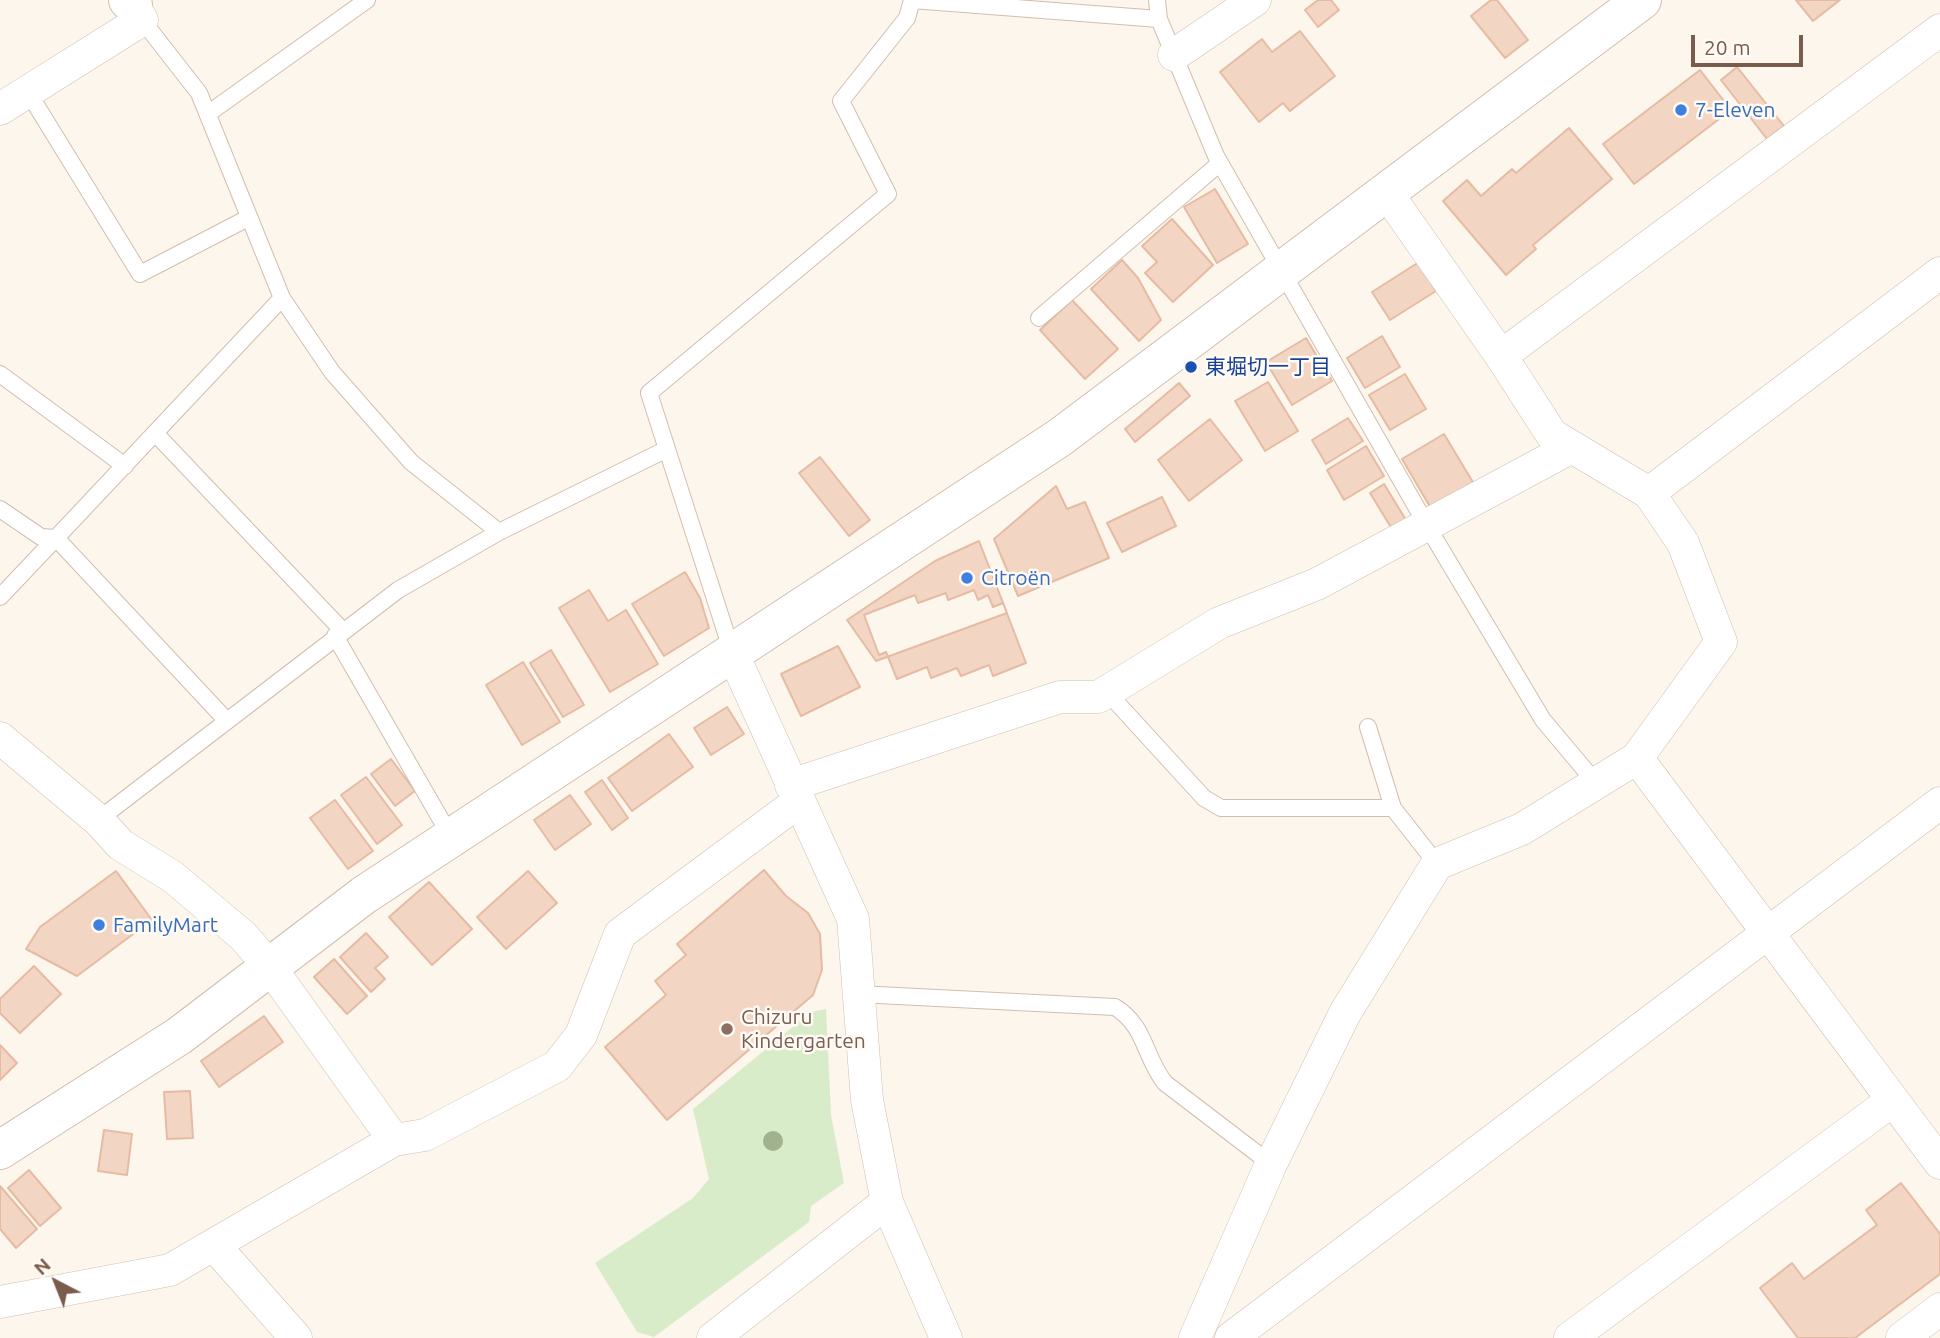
<!DOCTYPE html>
<html>
<head>
<meta charset="utf-8">
<style>
  body { margin:0 }
  #map { position:relative; width:1940px; height:1338px; overflow:hidden; background:#fdf6ec; font-family:Ubuntu,sans-serif }
  canvas { display:block }
  .north { position:absolute; left:21px; top:1247px; width:70px; height:70px; -webkit-text-stroke:5px #fffaf3; paint-order:stroke; rotate:318deg; font-size:19px; font-weight:700; line-height:28px; text-align:center; color:#7a5c4d }
  .north::after { content:''; display:block; margin:auto; width:24px; height:32px; background:#7a5c4d; clip-path:polygon(50% 0,100% 100%,50% 72%,0 100%) }
  .scale { position:absolute; left:1691px; top:35px; width:112px; height:32px; box-sizing:border-box; border:4px solid #7a5c4d; border-top:0; padding-left:9px; font-size:21px; line-height:24px; white-space:nowrap; color:#7a5c4d; -webkit-text-stroke:5px #fffaf3; paint-order:stroke }
</style>
</head>
<body>
<div id="map">
<canvas width="1940" height="1338"></canvas>
<div class="north">N</div>
<div class="scale">20 m</div>
</div>
<script>
const context = document.querySelector('canvas').getContext('2d');
context.lineJoin = 'round';
function fillPath(path, color) { context.fillStyle = color; context.fill(path, 'evenodd'); }
function stroke(path, color, width, dash) { context.strokeStyle = color; context.lineWidth = width; context.lineCap = dash ? 'butt' : 'round'; context.setLineDash(dash || []); context.stroke(path); }
function write(font, color, halo, rows, align = 'center') {
  context.font = font + ' Ubuntu,"Noto Sans JP",sans-serif'; context.lineWidth = 5; context.setLineDash([]); context.textBaseline = 'middle'; context.strokeStyle = halo; context.fillStyle = color; for (const [text, x, y, turn = 0] of rows) {
    context.save(); context.translate(x, y); context.rotate((+turn || 0) * Math.PI / 180); context.textAlign = isNaN(turn) ? turn : align; if (halo) context.strokeText(text, 0, 0); context.fillText(text, 0, 0); context.restore();
  }
}
const green = new Path2D(`
  M 826,1009 L 831,1115 L 844,1183 L 811,1206 L 809,1222 L 654,1337 L 637,1332 L 595,1263 L 693,1198 L 709,1179 L 693,1109 L 811,1012 Z`);
const building = new Path2D(`
  M 1318,0 L 1331,0 L 1339,10 L 1318,27 L 1305,10 Z
  M 1491,0 L 1497,0 L 1528,40 L 1505,58 L 1471,16 Z
  M 1796,0 L 1840,0 L 1813,21 Z
  M 1300,31 L 1335,76 L 1290,111 L 1283,103 L 1259,122 L 1220,72 L 1262,39 L 1272,52 Z
  M 1737,67 L 1784,126 L 1767,139 L 1721,80 Z
  M 1700,70 L 1731,110 L 1634,184 L 1603,144 Z
  M 1569,128 L 1612,179 L 1533,245 L 1536,249 L 1506,275 L 1443,201 L 1467,180 L 1481,196 L 1512,169 L 1516,173 Z
  M 1215,189 L 1248,244 L 1217,263 L 1184,207 Z
  M 1172,219 L 1213,265 L 1173,302 L 1145,273 L 1157,262 L 1142,246 Z
  M 1122,260 L 1138,278 L 1161,320 L 1139,341 L 1091,289 Z
  M 1419,262 L 1436,291 L 1390,320 L 1372,292 Z
  M 1072,300 L 1118,349 L 1085,379 L 1040,330 Z
  M 1382,336 L 1400,367 L 1365,388 L 1347,358 Z
  M 1306,338 L 1332,381 L 1292,405 L 1266,362 Z
  M 1405,374 L 1426,409 L 1390,430 L 1369,395 Z
  M 1268,382 L 1298,431 L 1265,451 L 1235,401 Z
  M 1179,383 L 1190,396 L 1135,442 L 1125,429 Z
  M 1348,418 L 1363,441 L 1326,464 L 1312,440 Z
  M 1210,419 L 1242,460 L 1189,501 L 1158,460 Z
  M 1444,434 L 1474,484 L 1432,510 L 1402,459 Z
  M 1366,446 L 1384,476 L 1344,500 L 1327,470 Z
  M 820,457 L 870,520 L 849,536 L 799,473 Z
  M 1384,484 L 1406,520 L 1392,529 L 1370,493 Z
  M 1056,486 L 1067,509 L 1085,502 L 1109,558 L 1018,596 L 994,539 Z
  M 1162,497 L 1176,526 L 1122,552 L 1107,523 Z
  M 979,541 L 1007,613 L 876,661 L 847,620 L 935,561 Z
  M 685,572 L 700,598 L 709,628 L 664,656 L 632,604 Z
  M 589,590 L 608,621 L 626,610 L 658,664 L 610,692 L 559,608 Z
  M 974,590 L 978,600 L 988,595 L 993,607 L 1003,603 L 1026,663 L 993,676 L 989,665 L 961,676 L 957,668 L 931,678 L 927,667 L 897,679 L 886,652 L 879,655 L 864,615 L 915,595 L 918,603 L 946,593 L 948,600 Z
  M 838,646 L 860,687 L 801,716 L 781,674 Z
  M 551,650 L 584,705 L 563,717 L 530,663 Z
  M 523,662 L 560,722 L 522,745 L 486,685 Z
  M 727,707 L 744,734 L 711,755 L 694,728 Z
  M 669,734 L 693,767 L 632,811 L 608,778 Z
  M 391,759 L 415,791 L 395,806 L 371,774 Z
  M 366,777 L 402,825 L 377,844 L 341,795 Z
  M 602,780 L 628,818 L 612,830 L 585,792 Z
  M 570,795 L 591,824 L 555,850 L 534,820 Z
  M 335,800 L 373,851 L 348,869 L 310,818 Z
  M 764,870 L 786,896 L 808,913 L 820,934 L 822,970 L 813,995 L 667,1120 L 605,1047 L 666,995 L 655,981 L 686,955 L 677,944 Z
  M 116,871 L 152,920 L 77,976 L 26,949 L 40,927 Z
  M 528,871 L 557,903 L 506,949 L 477,917 Z
  M 429,882 L 472,929 L 432,965 L 389,917 Z
  M 366,933 L 388,957 L 375,968 L 385,979 L 371,992 L 340,957 Z
  M 334,959 L 367,996 L 347,1014 L 314,977 Z
  M 34,966 L 61,994 L 20,1033 L 0,1013 L 0,999 Z
  M 264,1016 L 283,1042 L 219,1087 L 201,1061 Z
  M 0,1045 L 17,1063 L 0,1080 Z
  M 190,1091 L 193,1138 L 167,1139 L 164,1092 Z
  M 104,1130 L 132,1134 L 127,1175 L 98,1171 Z
  M 29,1170 L 61,1208 L 40,1226 L 8,1188 Z
  M 1901,1183 L 1940,1234 L 1940,1274 L 1855,1338 L 1798,1338 L 1760,1288 L 1792,1263 L 1804,1279 L 1877,1225 L 1866,1210 Z
  M 0,1186 L 37,1229 L 16,1248 L 0,1229 Z`);
const service = new Path2D(`
  M 1157,0 L 1159,19
  M 142,20 L 199,93 L 282,298 L 332,372 L 411,462 L 499,532
  M 28,92 L 140,274 L 248,218
  M 209,113 L 367,0
  M 1039,318 L 1220,163
  M 0,374 L 125,466
  M 155,433 L 342,630
  M 0,509 L 41,537 L 56,538 L 0,597
  M 335,636 L 451,837
  M 732,652 L 649,393 L 888,194 L 841,101 L 907,18 L 912,0 L 1159,19 L 1216,156 L 1426,524 L 1543,720 L 1596,783
  M 1107,692 L 1204,798 L 1221,808 L 1393,808 L 1437,864
  M 227,721 L 56,538 L 282,298
  M 1368,727 L 1393,808
  M 98,820 L 398,590 L 499,532 L 665,450
  M 858,994 L 1115,1007 C 1146,1026 1144,1057 1165,1083 L 1271,1164`);
const minor = new Path2D(`
  M 1174,55 L 1255,0
  M 0,109 L 142,20 L 133,5
  M 1501,356 L 1940,30
  M 1649,493 L 1940,273
  M 732,652 L 853,919 L 867,1100 L 887,1202 L 946,1338
  M 0,738 L 98,820 L 121,845 L 173,877 L 243,936 L 270,967 L 394,1140
  M 1637,758 L 1940,1163
  M 791,785 L 1060,697 L 1098,697 L 1219,623 L 1317,584 L 1572,447
  M 214,1245 L 296,1338
  M 0,1302 L 170,1270 L 394,1140 L 425,1135 L 557,1066 L 581,1035 L 620,934 L 798,802
  M 713,1338 L 887,1202
  M 1195,1338 L 1271,1164 L 1345,1013 L 1437,864 L 1522,829 L 1637,758 L 1721,642 L 1683,543 L 1649,493 L 1552,435 L 1501,356 L 1387,193
  M 1231,1338 L 1940,803
  M 1570,1338 L 1893,1100
  M 1902,1338 L 1940,1309`);
const tertiary = new Path2D(`
  M 128,0 L 133,5
  M 0,1150 L 179,1036 L 364,895 L 1059,438 L 1642,0`);
const trees = [
  [773,1141]
];
const markers = [
  [1681,110,7,"#3f7fe0"],
  [1191,367,7,"#1a4fb4"],
  [967,578,7,"#3f7fe0"],
  [99,925,7,"#3f7fe0"],
  [727,1029,7,"#8d6e63"]
];
const shopNames = [
  ["7-Eleven",1695,110],
  ["Citroën",981,578],
  ["FamilyMart",113,925]
];
const transitNames = [
  ["東堀切一丁目",1205,367]
];
const educationNames = [
  ["Chizuru",741,1017],
  ["Kindergarten",741,1041]
];
fillPath(green, '#d8ecc9');
fillPath(building, '#f3d5c3');
stroke(building, '#e6bba3', 2);
stroke(service, '#d1beb0', 18);
stroke(minor, '#d1beb0', 33);
stroke(tertiary, '#d1beb0', 40);
stroke(service, '#fff', 16);
stroke(minor, '#fff', 32);
stroke(tertiary, '#fff', 38);
context.fillStyle = '#a0b28e';
for (const [x, y] of trees) { context.beginPath(); context.arc(x, y, 10, 0, 2 * Math.PI); context.fill(); }
for (const [x, y, r, color] of markers) { const dot = new Path2D(); dot.arc(x, y, r, 0, 2 * Math.PI); context.fillStyle = color; context.fill(dot); stroke(dot, '#fffaf3', 2.5); }
write('21px', '#366cbe', '#fffaf3', shopNames, 'left');
write('21px', '#164399', '#fffaf3', transitNames, 'left');
write('21px', '#785e54', '#fffaf3', educationNames, 'left');
</script>
</body>
</html>
